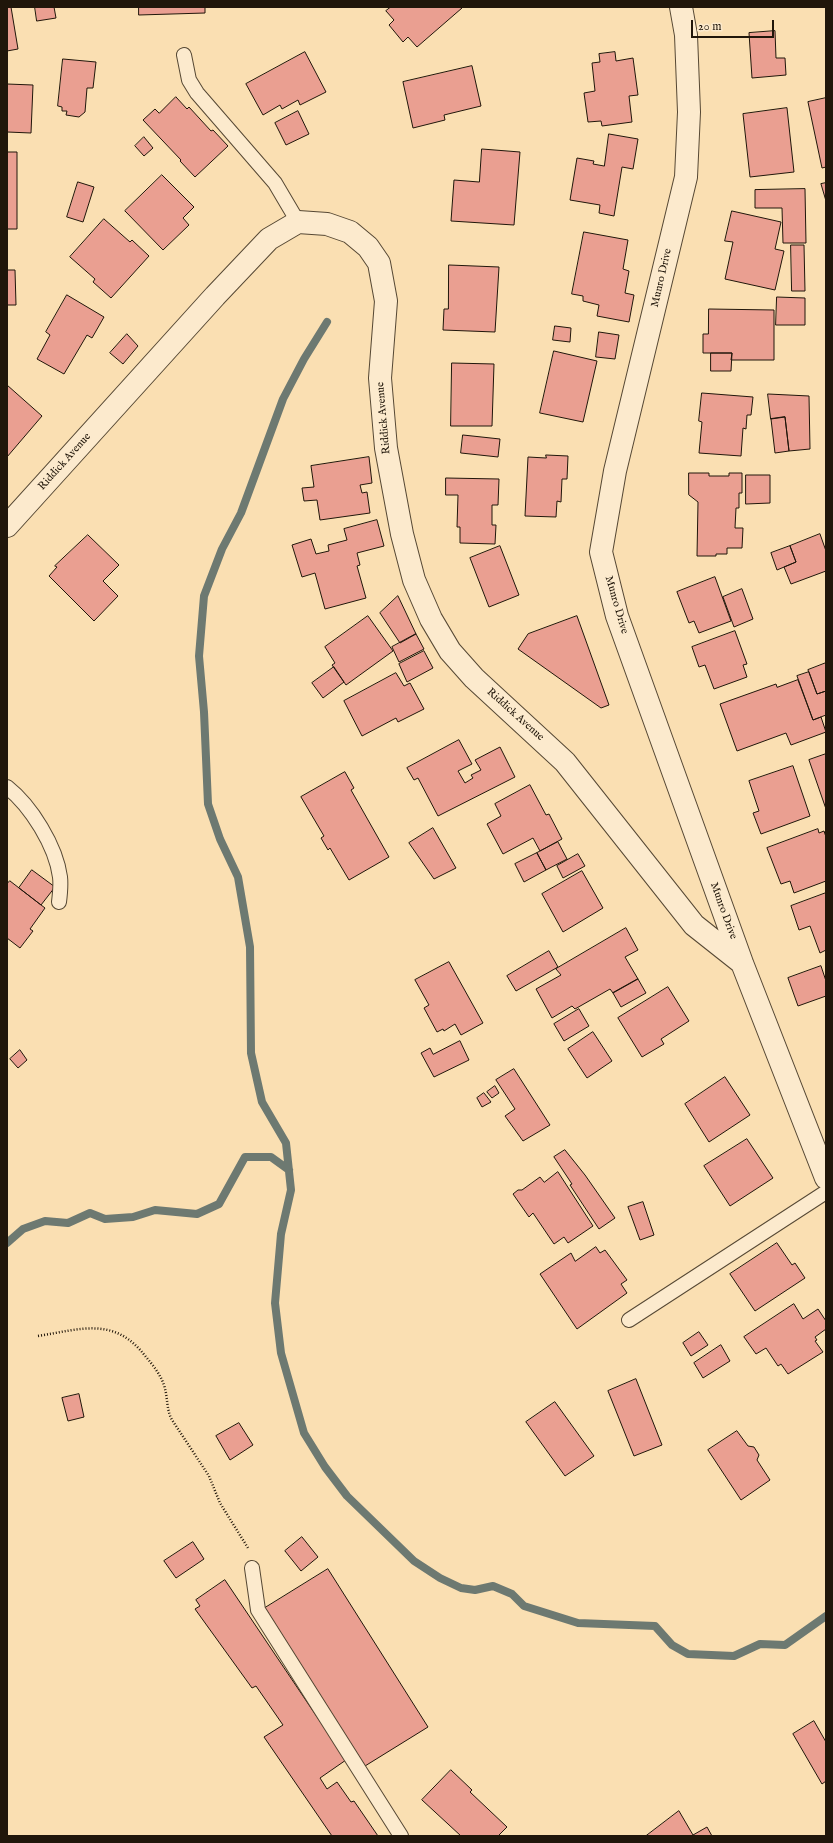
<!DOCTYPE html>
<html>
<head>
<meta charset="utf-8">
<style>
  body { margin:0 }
  #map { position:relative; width:833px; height:1843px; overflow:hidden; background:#fadfb2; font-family:"IM FELL English",serif }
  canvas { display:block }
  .frame { position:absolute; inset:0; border:8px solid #20160a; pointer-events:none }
  .scale { position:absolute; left:691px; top:20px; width:83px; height:18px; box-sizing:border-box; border:2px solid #20160a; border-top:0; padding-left:5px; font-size:12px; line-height:14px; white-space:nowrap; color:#20160a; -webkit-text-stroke:3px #fceacd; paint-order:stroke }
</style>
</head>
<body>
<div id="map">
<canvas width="833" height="1843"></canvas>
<div class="frame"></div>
<div class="scale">20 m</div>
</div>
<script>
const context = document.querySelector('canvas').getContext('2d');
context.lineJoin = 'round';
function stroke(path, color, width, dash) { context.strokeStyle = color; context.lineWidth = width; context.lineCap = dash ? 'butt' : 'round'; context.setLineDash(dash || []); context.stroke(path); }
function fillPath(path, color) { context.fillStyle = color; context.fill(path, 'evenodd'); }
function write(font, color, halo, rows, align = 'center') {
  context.font = font + ' "IM FELL English",serif'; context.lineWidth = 3.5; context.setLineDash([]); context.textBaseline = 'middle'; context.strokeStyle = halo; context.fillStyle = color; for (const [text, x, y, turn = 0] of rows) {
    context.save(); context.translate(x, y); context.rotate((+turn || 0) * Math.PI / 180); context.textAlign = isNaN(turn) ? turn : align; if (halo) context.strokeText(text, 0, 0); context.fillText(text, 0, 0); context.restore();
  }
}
const stream = new Path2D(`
  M 327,322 L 304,359 L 283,399 L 241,513 L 222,549 L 204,596 L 199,656 L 204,712 L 208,804 L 220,839 L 238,877 L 250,947 L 251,1053 L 262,1102 L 286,1143 L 291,1190 L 281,1234 L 275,1303 L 281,1353 L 304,1433 L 325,1467 L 347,1496 L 414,1561 L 440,1578 L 461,1588 L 475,1590 L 493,1586 L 512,1594 L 524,1606 L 578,1623 L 655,1626 L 672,1645 L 688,1654 L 734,1656 L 760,1644 L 785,1645 L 826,1616
  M 7,1243 L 23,1229 L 45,1221 L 68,1223 L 90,1213 L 105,1219 L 133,1217 L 155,1210 L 197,1214 L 219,1204 L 245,1157 L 271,1157 L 289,1170`);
const building = new Path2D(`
  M 11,7 L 18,49 L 7,51 L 7,8 Z
  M 35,7 L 54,7 L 56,18 L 37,21 Z
  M 139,7 L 205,7 L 205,13 L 139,15 Z
  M 391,7 L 461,7 L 462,8 L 417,47 L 408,37 L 403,42 L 389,25 L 394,20 L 386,11 Z
  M 775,31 L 776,58 L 785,58 L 786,75 L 752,78 L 749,33 Z
  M 305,52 L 326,92 L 300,105 L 298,100 L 282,109 L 280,105 L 263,115 L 246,84 Z
  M 615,52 L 616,61 L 633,58 L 638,95 L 629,96 L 632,122 L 602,126 L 601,121 L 588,122 L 584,93 L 595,91 L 592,63 L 600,62 L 599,54 Z
  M 63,59 L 96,62 L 93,88 L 87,88 L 85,112 L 79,117 L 66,115 L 67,111 L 62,111 L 62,107 L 58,106 Z
  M 472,66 L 481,106 L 444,115 L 445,120 L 413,128 L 403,82 Z
  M 7,84 L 33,85 L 31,133 L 7,132 Z
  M 176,97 L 187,109 L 189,107 L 211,131 L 213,130 L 228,146 L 195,177 L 180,161 L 181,160 L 143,120 L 155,109 L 159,113 Z
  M 826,98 L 826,167 L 822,168 L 808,102 Z
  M 787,108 L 794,172 L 750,177 L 743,114 Z
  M 298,111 L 309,134 L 286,145 L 275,123 Z
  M 609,134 L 638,139 L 633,169 L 622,167 L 614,216 L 599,213 L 600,205 L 570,200 L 577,158 L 594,161 L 593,164 L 604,166 Z
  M 144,137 L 153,148 L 144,156 L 135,146 Z
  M 482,149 L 520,152 L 514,225 L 451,221 L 454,180 L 479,182 Z
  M 7,152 L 17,152 L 17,229 L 7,229 Z
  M 162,175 L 194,207 L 183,218 L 189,225 L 163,250 L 125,211 Z
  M 78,182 L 94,187 L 83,222 L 67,217 Z
  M 826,183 L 826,201 L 821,184 Z
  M 805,189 L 806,243 L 783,243 L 782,208 L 755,208 L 755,190 Z
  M 732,211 L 781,222 L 775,249 L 784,251 L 775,290 L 725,279 L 733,242 L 725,241 Z
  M 104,219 L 130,242 L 132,240 L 149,256 L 111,298 L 93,282 L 95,279 L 70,257 Z
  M 584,232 L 628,240 L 623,269 L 629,271 L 625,293 L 634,295 L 629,322 L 597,316 L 599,305 L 583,301 L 583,296 L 572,294 Z
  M 791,245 L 804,245 L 805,291 L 792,291 Z
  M 449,265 L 499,267 L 495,332 L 443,330 L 444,309 L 448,309 Z
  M 7,270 L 15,270 L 16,305 L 7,305 Z
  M 67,295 L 104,317 L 92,338 L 87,335 L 64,374 L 37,359 L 50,335 L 46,332 Z
  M 777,297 L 805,298 L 805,325 L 776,325 Z
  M 709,309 L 774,310 L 774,360 L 731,360 L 732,353 L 703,353 L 703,334 L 708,334 Z
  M 555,326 L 571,328 L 570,342 L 553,340 Z
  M 599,332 L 619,335 L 615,359 L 596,357 Z
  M 127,334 L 138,346 L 123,364 L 110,353 Z
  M 554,351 L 597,361 L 583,422 L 540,413 Z
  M 711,353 L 732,353 L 731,371 L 711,371 Z
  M 452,363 L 494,364 L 492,426 L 451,426 Z
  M 7,385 L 42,416 L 7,457 Z
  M 702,393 L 753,397 L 751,415 L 747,415 L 746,429 L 743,428 L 741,456 L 699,453 L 702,422 L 699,421 Z
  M 768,394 L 809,396 L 810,449 L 789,451 L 785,417 L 771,419 Z
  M 785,417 L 789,451 L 775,453 L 771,419 Z
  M 463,435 L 500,439 L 498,457 L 461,453 Z
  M 546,455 L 568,456 L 567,479 L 562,479 L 561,502 L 557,501 L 556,517 L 525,516 L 528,457 L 546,458 Z
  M 369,457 L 372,483 L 360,485 L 362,493 L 367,492 L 370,513 L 320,520 L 317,500 L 304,501 L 302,488 L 314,487 L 311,466 Z
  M 689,473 L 709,473 L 709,476 L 729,476 L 729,473 L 742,473 L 742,493 L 739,493 L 739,508 L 736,508 L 735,528 L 743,528 L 742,548 L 727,548 L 727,554 L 716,554 L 716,556 L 697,556 L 698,502 L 689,495 Z
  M 746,475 L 770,475 L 770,503 L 746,504 Z
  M 446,478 L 499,479 L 498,505 L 492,505 L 492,525 L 496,525 L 495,544 L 460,543 L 460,527 L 457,527 L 458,495 L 446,495 Z
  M 377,520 L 384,546 L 357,553 L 360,565 L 357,566 L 366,598 L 325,609 L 315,573 L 302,577 L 292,545 L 311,539 L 316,554 L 329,551 L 328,545 L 347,540 L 344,529 Z
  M 820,534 L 826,551 L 826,571 L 791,584 L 784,567 L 796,562 L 790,546 Z
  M 88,535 L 119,565 L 103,581 L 118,596 L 94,621 L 49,576 L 57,567 L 55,566 Z
  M 500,546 L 519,595 L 489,607 L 470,558 Z
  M 790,546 L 796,562 L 777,570 L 771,553 Z
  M 715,577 L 731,621 L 699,633 L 694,621 L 689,623 L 677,592 Z
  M 742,589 L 753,619 L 734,627 L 723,597 Z
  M 398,596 L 416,634 L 400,643 L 380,613 Z
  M 368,616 L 393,651 L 346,685 L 332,665 L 335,663 L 325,647 Z
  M 577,616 L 609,705 L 601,708 L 518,649 L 528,634 Z
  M 735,631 L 747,664 L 743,665 L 747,677 L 714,689 L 705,665 L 699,667 L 692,647 Z
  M 416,634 L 424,649 L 399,662 L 392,647 Z
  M 424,651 L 433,668 L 407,682 L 399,664 Z
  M 826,663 L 826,691 L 817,694 L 808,670 Z
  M 334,667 L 344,682 L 323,698 L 312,683 Z
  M 809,672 L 817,694 L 826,691 L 826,715 L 813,720 L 797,676 Z
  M 396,673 L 404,686 L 410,683 L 424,709 L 398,722 L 396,718 L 362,736 L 344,701 Z
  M 798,680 L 813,720 L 821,717 L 826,732 L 791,745 L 786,733 L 737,751 L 720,704 L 776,684 L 777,687 Z
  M 459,740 L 472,764 L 458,771 L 465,783 L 473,778 L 471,775 L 481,770 L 475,760 L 500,747 L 515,777 L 438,816 L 418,778 L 414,780 L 407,768 Z
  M 826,754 L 826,809 L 809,760 Z
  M 793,766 L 810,816 L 761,834 L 753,813 L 759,811 L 749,781 Z
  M 345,772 L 354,788 L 351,790 L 389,857 L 349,880 L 330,848 L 328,850 L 321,838 L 324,836 L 301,797 Z
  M 530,785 L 546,815 L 549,814 L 562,839 L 540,851 L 533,838 L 503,854 L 487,824 L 501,816 L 495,804 Z
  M 433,828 L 456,868 L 434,879 L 409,843 Z
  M 818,829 L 819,833 L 824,831 L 826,837 L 826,881 L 794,893 L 790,881 L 781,884 L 767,848 Z
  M 558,842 L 567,859 L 546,870 L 537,853 Z
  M 537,853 L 546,870 L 524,882 L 515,864 Z
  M 578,854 L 585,866 L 563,878 L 557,866 Z
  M 32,870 L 55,887 L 41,905 L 19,888 Z
  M 582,871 L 603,908 L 563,932 L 542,894 Z
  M 10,881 L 45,908 L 30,929 L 33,931 L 20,948 L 7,938 L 7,884 Z
  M 826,893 L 826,950 L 820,953 L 810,926 L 799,930 L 791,906 Z
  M 626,928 L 638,950 L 625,957 L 638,979 L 613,993 L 610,989 L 575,1009 L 572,1006 L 552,1018 L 536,989 L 561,975 L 556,969 Z
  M 549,951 L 558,967 L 516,991 L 507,976 Z
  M 449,962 L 483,1023 L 461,1035 L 455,1024 L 444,1031 L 443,1029 L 437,1032 L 424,1008 L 429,1005 L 415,980 Z
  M 821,966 L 826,981 L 826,996 L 798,1006 L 788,978 Z
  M 638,979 L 646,993 L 621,1007 L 613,993 Z
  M 668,987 L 689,1021 L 661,1039 L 664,1044 L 642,1057 L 618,1018 Z
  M 579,1009 L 589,1026 L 564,1041 L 554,1024 Z
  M 593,1032 L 612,1061 L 587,1078 L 568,1049 Z
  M 460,1041 L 469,1060 L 434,1077 L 421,1053 L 430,1048 L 433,1054 Z
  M 20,1050 L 27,1060 L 18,1068 L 10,1059 Z
  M 514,1069 L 550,1125 L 523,1141 L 505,1116 L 515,1109 L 496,1080 Z
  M 725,1077 L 750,1115 L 709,1142 L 685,1104 Z
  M 495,1086 L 499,1093 L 492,1098 L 487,1092 Z
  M 484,1093 L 491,1102 L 482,1107 L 477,1098 Z
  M 747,1139 L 773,1178 L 730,1206 L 704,1166 Z
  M 565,1150 L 585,1175 L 615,1218 L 599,1229 L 570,1185 L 572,1184 L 554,1157 Z
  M 558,1172 L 593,1226 L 568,1243 L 564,1237 L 554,1244 L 533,1213 L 529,1217 L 513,1194 L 518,1190 L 522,1190 L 540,1177 L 544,1182 Z
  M 643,1202 L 654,1235 L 640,1240 L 628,1207 Z
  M 777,1243 L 792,1265 L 795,1263 L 805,1278 L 755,1311 L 730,1274 Z
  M 596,1247 L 600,1253 L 605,1250 L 627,1280 L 621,1284 L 627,1293 L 577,1329 L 540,1274 L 571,1253 L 575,1261 Z
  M 794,1304 L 803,1319 L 818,1309 L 826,1321 L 826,1329 L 815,1337 L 817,1340 L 815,1341 L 823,1352 L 788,1374 L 781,1364 L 778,1366 L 766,1348 L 756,1354 L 744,1337 Z
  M 699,1332 L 708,1345 L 691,1356 L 683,1343 Z
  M 721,1345 L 730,1361 L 703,1378 L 694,1363 Z
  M 636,1379 L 662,1445 L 634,1456 L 608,1391 Z
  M 79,1394 L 84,1417 L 68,1421 L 62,1398 Z
  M 555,1402 L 594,1456 L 565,1476 L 526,1422 Z
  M 239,1423 L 253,1445 L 230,1460 L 216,1436 Z
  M 737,1431 L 748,1446 L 754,1447 L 759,1455 L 757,1460 L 770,1480 L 741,1500 L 708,1450 Z
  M 302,1537 L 318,1557 L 301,1571 L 285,1551 Z
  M 193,1542 L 204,1559 L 176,1578 L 164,1561 Z
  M 328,1569 L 428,1727 L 365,1766 L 265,1608 Z
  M 225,1580 L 346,1760 L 320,1778 L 327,1789 L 337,1782 L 351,1802 L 354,1801 L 378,1836 L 332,1836 L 264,1737 L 283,1725 L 256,1686 L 252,1688 L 195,1609 L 200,1606 L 196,1600 Z
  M 814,1721 L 826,1742 L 826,1781 L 822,1784 L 793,1734 Z
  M 451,1770 L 472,1790 L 470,1792 L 507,1827 L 498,1836 L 461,1836 L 422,1800 Z
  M 679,1811 L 693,1835 L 707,1827 L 712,1836 L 646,1836 Z`);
const path = new Path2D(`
  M 38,1336 C 82,1329 115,1316 146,1357 C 153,1365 160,1374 164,1385 C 168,1397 166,1409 172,1420 L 209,1476 L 220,1503 L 248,1548`);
const lane = new Path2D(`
  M 184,55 L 189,80 L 197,93 L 275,183 L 298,222
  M 7,787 C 31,806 56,846 60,877 C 61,885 60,894 59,902
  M 629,1320 L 826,1192
  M 252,1568 L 258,1610 L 401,1836`);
const street = new Path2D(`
  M 681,7 L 686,35 L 689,112 L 686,177 L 615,471 L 601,552 L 617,616 L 742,963 L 826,1178
  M 7,526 L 215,296 L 269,239 L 298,222 L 327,224 L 350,232 L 368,247 L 379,263 L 386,301 L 380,378 L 386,448 L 402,534 L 414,580 L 431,619 L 450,651 L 474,678 L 565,762 L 694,925 L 742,963`);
const streetNames = [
  ["Munro Drive",662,278,-77],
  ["Riddick Avenue",384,418,-95],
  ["Riddick Avenue",65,462,-48],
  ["Munro Drive",616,605,74],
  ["Riddick Avenue",515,715,42],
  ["Munro Drive",723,911,70]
];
stroke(stream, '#6d7971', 8);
fillPath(building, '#ea9f91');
stroke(building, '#20160a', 1);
stroke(lane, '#564834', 16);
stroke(street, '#564834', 24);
stroke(path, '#20160a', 2.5, [1, 2]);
stroke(lane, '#fceacd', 14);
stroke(street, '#fceacd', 22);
write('11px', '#20160a', '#fceacd', streetNames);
</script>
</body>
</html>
